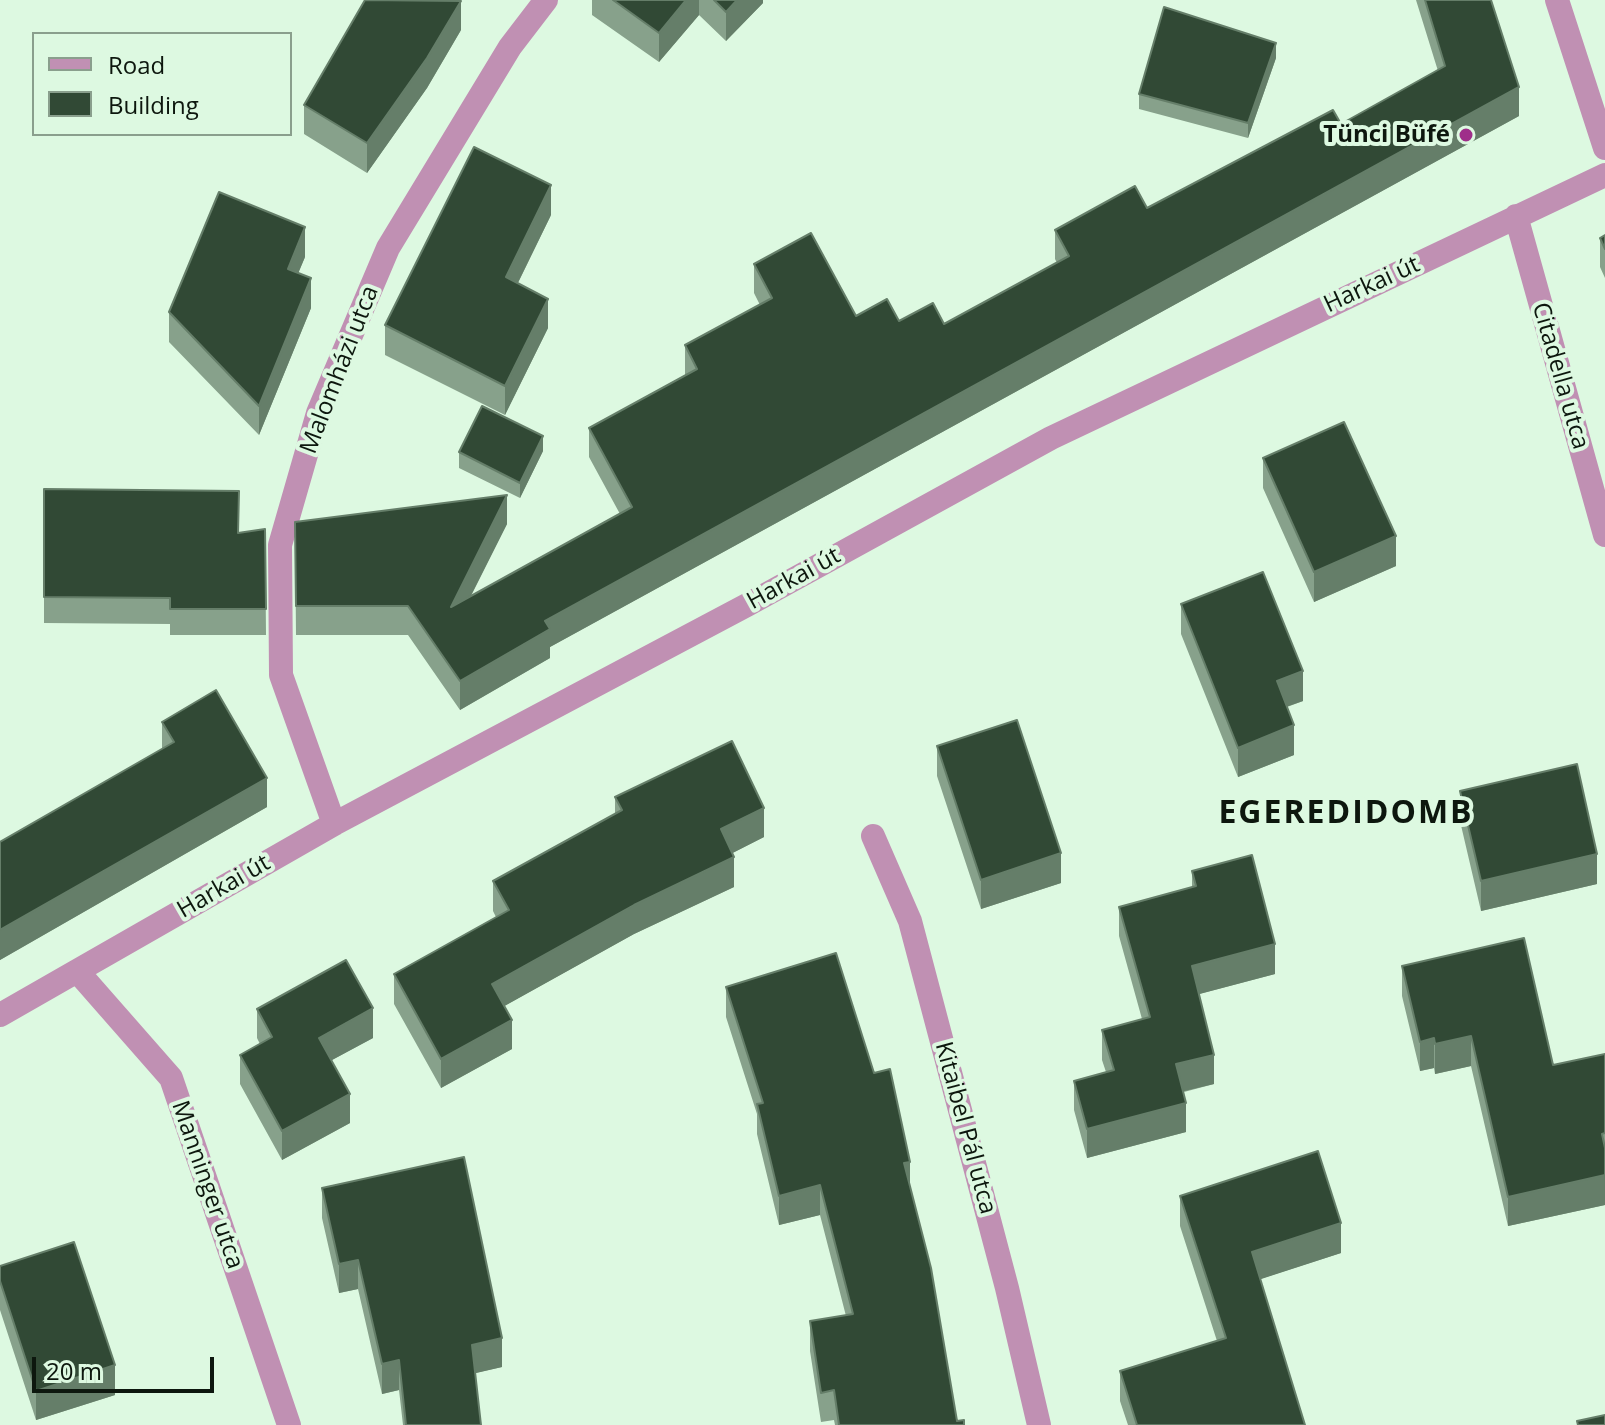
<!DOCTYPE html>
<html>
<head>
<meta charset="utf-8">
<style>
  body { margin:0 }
  #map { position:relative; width:1605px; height:1425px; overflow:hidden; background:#ddf9e1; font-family:"Open Sans",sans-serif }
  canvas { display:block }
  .legend { position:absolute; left:32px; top:32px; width:260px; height:104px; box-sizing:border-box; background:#ddf9e1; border:2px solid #8a9f8d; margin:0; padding:10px 14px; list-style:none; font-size:24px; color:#0d170e }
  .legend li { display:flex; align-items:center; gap:16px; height:40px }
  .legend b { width:40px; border:2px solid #8a9f8d }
  .scale { position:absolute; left:32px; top:1357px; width:182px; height:36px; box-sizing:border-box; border:4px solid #0d170e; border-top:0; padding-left:10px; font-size:24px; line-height:28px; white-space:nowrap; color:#0d170e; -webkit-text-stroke:6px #ddf9e1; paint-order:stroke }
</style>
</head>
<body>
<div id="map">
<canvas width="1605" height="1425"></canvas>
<ul class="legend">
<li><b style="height:10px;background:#c090b3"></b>Road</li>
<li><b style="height:22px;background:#314935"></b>Building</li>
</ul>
<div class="scale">20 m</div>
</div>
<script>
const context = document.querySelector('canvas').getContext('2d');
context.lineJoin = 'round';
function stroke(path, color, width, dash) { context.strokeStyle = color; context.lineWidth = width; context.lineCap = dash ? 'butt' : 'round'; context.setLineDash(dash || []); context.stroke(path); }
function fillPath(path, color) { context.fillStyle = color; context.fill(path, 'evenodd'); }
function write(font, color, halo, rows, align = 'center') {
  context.font = font + ' "Open Sans",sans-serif'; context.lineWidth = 8; context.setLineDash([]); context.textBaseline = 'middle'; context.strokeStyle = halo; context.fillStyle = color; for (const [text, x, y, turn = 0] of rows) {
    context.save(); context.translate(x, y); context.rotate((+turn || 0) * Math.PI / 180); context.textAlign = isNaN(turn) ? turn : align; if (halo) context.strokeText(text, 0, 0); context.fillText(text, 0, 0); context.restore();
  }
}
const minor = new Path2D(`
  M 1557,0 L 1605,148
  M 1516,216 L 1605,535
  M 334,824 L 281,675 L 280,545 L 318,413 L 388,248 L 510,47 L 546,0
  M 873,836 L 910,921 L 1007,1288 L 1039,1425
  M 78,972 L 171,1078 L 289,1425
  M 0,1015 L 334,824 L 747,605 L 1051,438 L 1605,175`);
const wall = new Path2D(`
  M 592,0 L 763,0 L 763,3 L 726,41 L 699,15 L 659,62 L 592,15 Z
  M 1416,0 L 1491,0 L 1519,116 L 550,647 L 550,658 L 460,710 L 408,635 L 296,635 L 295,522 L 507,524 L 471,596 L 620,514 L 589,457 L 589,428 L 685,375 L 685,345 L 760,305 L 754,293 L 754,264 L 856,316 L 899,321 L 944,324 L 1057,263 L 1055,259 L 1055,230 L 1147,208 L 1341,124 L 1438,71 Z
  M 461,30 L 427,88 L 367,173 L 304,134 L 304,105 Z
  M 1276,58 L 1248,138 L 1139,109 L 1139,94 Z
  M 551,215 L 518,283 L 548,328 L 505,415 L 385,355 L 385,325 Z
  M 1605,235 L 1605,278 L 1600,267 L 1600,238 Z
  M 305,257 L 298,273 L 311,308 L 259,435 L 169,342 L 169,312 Z
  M 543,451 L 520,498 L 459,468 L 459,452 Z
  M 1263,458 L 1396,566 L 1314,602 L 1263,488 Z
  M 44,489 L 239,533 L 265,529 L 266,635 L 170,635 L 170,624 L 44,623 Z
  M 1181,604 L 1303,701 L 1287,707 L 1294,755 L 1238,777 L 1181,634 Z
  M 162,722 L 267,807 L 0,960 L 0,842 L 162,749 Z
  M 937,746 L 1061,883 L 981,909 L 937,776 Z
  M 1460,791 L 1597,884 L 1481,911 L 1460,821 Z
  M 615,797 L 764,837 L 732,853 L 734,887 L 634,934 L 504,1006 L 512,1049 L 441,1088 L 394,1004 L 394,974 L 496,917 L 493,911 L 493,881 L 615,814 Z
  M 1192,871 L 1275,974 L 1199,994 L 1214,1084 L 1184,1092 L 1186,1132 L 1087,1158 L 1074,1110 L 1074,1081 L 1106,1072 L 1102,1060 L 1102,1030 L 1142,1019 L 1119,936 L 1119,907 L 1192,888 Z
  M 1402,966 L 1553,1065 L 1605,1054 L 1605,1205 L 1508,1226 L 1471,1066 L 1435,1074 L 1434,1068 L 1420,1071 L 1402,996 Z
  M 726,987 L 910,1187 L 957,1421 L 964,1425 L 835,1425 L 834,1420 L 821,1422 L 810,1351 L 810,1321 L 846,1316 L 820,1215 L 779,1225 L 757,1134 L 757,1114 L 726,1017 Z
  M 257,1009 L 373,1038 L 332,1060 L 350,1123 L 282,1160 L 240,1084 L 240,1055 L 260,1044 L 257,1038 Z
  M 322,1188 L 502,1367 L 475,1373 L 481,1425 L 403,1425 L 399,1390 L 382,1394 L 358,1289 L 339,1293 L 322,1218 Z
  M 1180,1196 L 1341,1253 L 1260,1279 L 1305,1425 L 1128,1425 L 1120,1401 L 1120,1371 L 1217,1341 L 1180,1226 Z
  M 0,1266 L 115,1395 L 36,1420 L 0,1310 Z`);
const shadedWall = new Path2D(`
  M 686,0 L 699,0 L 699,15 L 659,62 L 659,33 Z
  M 737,0 L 763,0 L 763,3 L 726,41 L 726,12 Z
  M 461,1 L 461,30 L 427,88 L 367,173 L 367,143 Z
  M 1276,43 L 1276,58 L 1248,138 L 1248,123 Z
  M 1519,87 L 1519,116 L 550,647 L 550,658 L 460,710 L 460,681 L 545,621 Z
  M 551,185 L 551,215 L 506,307 L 506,277 Z
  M 305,227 L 305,257 L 288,298 L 288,269 Z
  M 311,278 L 311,308 L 259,435 L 259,406 Z
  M 548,299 L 548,328 L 505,415 L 505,386 Z
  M 543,436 L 543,451 L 520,498 L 520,483 Z
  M 507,495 L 507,524 L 451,635 L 451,607 Z
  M 1396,536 L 1396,566 L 1314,602 L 1314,572 Z
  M 1303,671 L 1303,701 L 1277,710 L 1277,681 Z
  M 1294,725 L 1294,755 L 1238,777 L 1238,748 Z
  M 267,778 L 267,807 L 0,960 L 0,930 Z
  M 764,808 L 764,837 L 721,859 L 721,829 Z
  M 1061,853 L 1061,883 L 981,909 L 981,880 Z
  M 1597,854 L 1597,884 L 1481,911 L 1481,881 Z
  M 734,857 L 734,887 L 634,934 L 492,1013 L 492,984 L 634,905 Z
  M 1275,944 L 1275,974 L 1192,996 L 1192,966 Z
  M 373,1008 L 373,1038 L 319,1067 L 319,1038 Z
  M 512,1020 L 512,1049 L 441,1088 L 441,1059 Z
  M 1471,1036 L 1471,1066 L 1435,1074 L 1435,1044 Z
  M 1434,1038 L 1434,1068 L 1420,1071 L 1420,1042 Z
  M 1214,1055 L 1214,1084 L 1176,1093 L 1176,1064 Z
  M 350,1094 L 350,1123 L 282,1160 L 282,1131 Z
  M 1186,1103 L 1186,1132 L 1087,1158 L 1087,1129 Z
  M 910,1162 L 910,1191 L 904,1163 Z
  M 1605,1175 L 1605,1205 L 1508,1226 L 1508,1197 Z
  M 820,1185 L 820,1215 L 779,1225 L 779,1196 Z
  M 1341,1223 L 1341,1253 L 1252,1282 L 1252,1252 Z
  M 358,1260 L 358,1289 L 339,1293 L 339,1264 Z
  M 502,1338 L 502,1367 L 472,1374 L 472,1345 Z
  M 399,1360 L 399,1390 L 382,1394 L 382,1364 Z
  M 115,1365 L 115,1395 L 36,1420 L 36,1391 Z`);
const building = new Path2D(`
  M 365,0 L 461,1 L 427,58 L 367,143 L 304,105 Z
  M 613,0 L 686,0 L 659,33 Z
  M 714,0 L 737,0 L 726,12 Z
  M 1425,0 L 1491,0 L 1519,87 L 545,621 L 550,629 L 460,681 L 408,606 L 296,606 L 295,522 L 507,495 L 451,607 L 632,507 L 589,428 L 697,369 L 685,345 L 772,298 L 754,264 L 811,233 L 856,316 L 887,299 L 899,321 L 933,303 L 944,324 L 1069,256 L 1055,230 L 1135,186 L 1147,208 L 1333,110 L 1341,124 L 1445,66 Z
  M 1164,7 L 1276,43 L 1248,123 L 1139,94 Z
  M 474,147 L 551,185 L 506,277 L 548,299 L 505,386 L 385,325 Z
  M 219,192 L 305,227 L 288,269 L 311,278 L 259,406 L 169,312 Z
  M 1605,235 L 1605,249 L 1600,238 Z
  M 482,406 L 543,436 L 520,483 L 459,452 Z
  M 1344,422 L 1396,536 L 1314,572 L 1263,458 Z
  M 44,489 L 239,491 L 238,533 L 265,529 L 266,609 L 170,609 L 170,598 L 44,597 Z
  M 1263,572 L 1303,671 L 1277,681 L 1294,725 L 1238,748 L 1181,604 Z
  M 216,690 L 267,778 L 0,930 L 0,842 L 174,742 L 162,722 Z
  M 1017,720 L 1061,853 L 981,880 L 937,746 Z
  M 732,741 L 764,808 L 721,829 L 734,857 L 634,905 L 492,984 L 512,1020 L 441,1059 L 394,974 L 509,910 L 493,881 L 622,810 L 615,797 Z
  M 1577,764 L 1597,854 L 1481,881 L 1460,791 Z
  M 1252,855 L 1275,944 L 1192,966 L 1214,1055 L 1176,1064 L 1186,1103 L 1087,1129 L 1074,1081 L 1114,1070 L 1102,1030 L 1150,1017 L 1119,907 L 1196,886 L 1192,871 Z
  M 1524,938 L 1553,1065 L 1605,1054 L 1605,1133 L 1602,1134 L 1605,1148 L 1605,1175 L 1508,1197 L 1471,1036 L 1435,1044 L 1434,1038 L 1420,1042 L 1402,966 Z
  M 836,953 L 874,1073 L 890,1069 L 910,1162 L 904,1163 L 931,1268 L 957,1421 L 964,1420 L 964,1425 L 839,1425 L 834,1390 L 821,1393 L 810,1321 L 853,1314 L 820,1185 L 779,1196 L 757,1104 L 763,1103 L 726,987 Z
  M 346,960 L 373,1008 L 319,1038 L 350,1094 L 282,1131 L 240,1055 L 272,1037 L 257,1009 Z
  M 1318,1151 L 1341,1223 L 1252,1252 L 1305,1425 L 1137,1425 L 1120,1371 L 1226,1338 L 1180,1196 Z
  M 464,1157 L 502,1338 L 472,1345 L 481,1425 L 406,1425 L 399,1360 L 382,1364 L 358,1260 L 339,1264 L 322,1188 Z
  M 74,1242 L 115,1365 L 36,1391 L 0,1281 L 0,1266 Z
  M 1605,1415 L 1605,1425 L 1578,1425 L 1577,1421 Z`);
const markers = [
  [1466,135,8,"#9f2e8a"]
];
const poiNames = [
  ["Tünci Büfé",1450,135]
];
const streetNames = [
  ["Harkai út",1372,285,-25],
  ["Malomházi utca",340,370,-69],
  ["Citadella utca",1560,376,74],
  ["Harkai út",794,579,-29],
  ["Harkai út",224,887,-30],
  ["Kitaibel Pál utca",965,1128,75],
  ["Manninger utca",207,1185,71]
];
const districtNames = [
  ["EGEREDIDOMB",1346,814]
];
stroke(minor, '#c090b3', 24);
fillPath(wall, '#87a18b');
fillPath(shadedWall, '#657e69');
fillPath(building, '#314935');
stroke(building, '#657e69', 2);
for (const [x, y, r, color] of markers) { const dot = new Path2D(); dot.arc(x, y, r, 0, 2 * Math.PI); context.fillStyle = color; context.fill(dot); stroke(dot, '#ddf9e1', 3); }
write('bold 24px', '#0d170e', '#ddf9e1', poiNames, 'right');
write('24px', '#0d170e', '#ddf9e1', streetNames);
context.letterSpacing = '2px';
write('bold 32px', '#0d170e', '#ddf9e1', districtNames);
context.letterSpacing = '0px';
</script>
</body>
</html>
